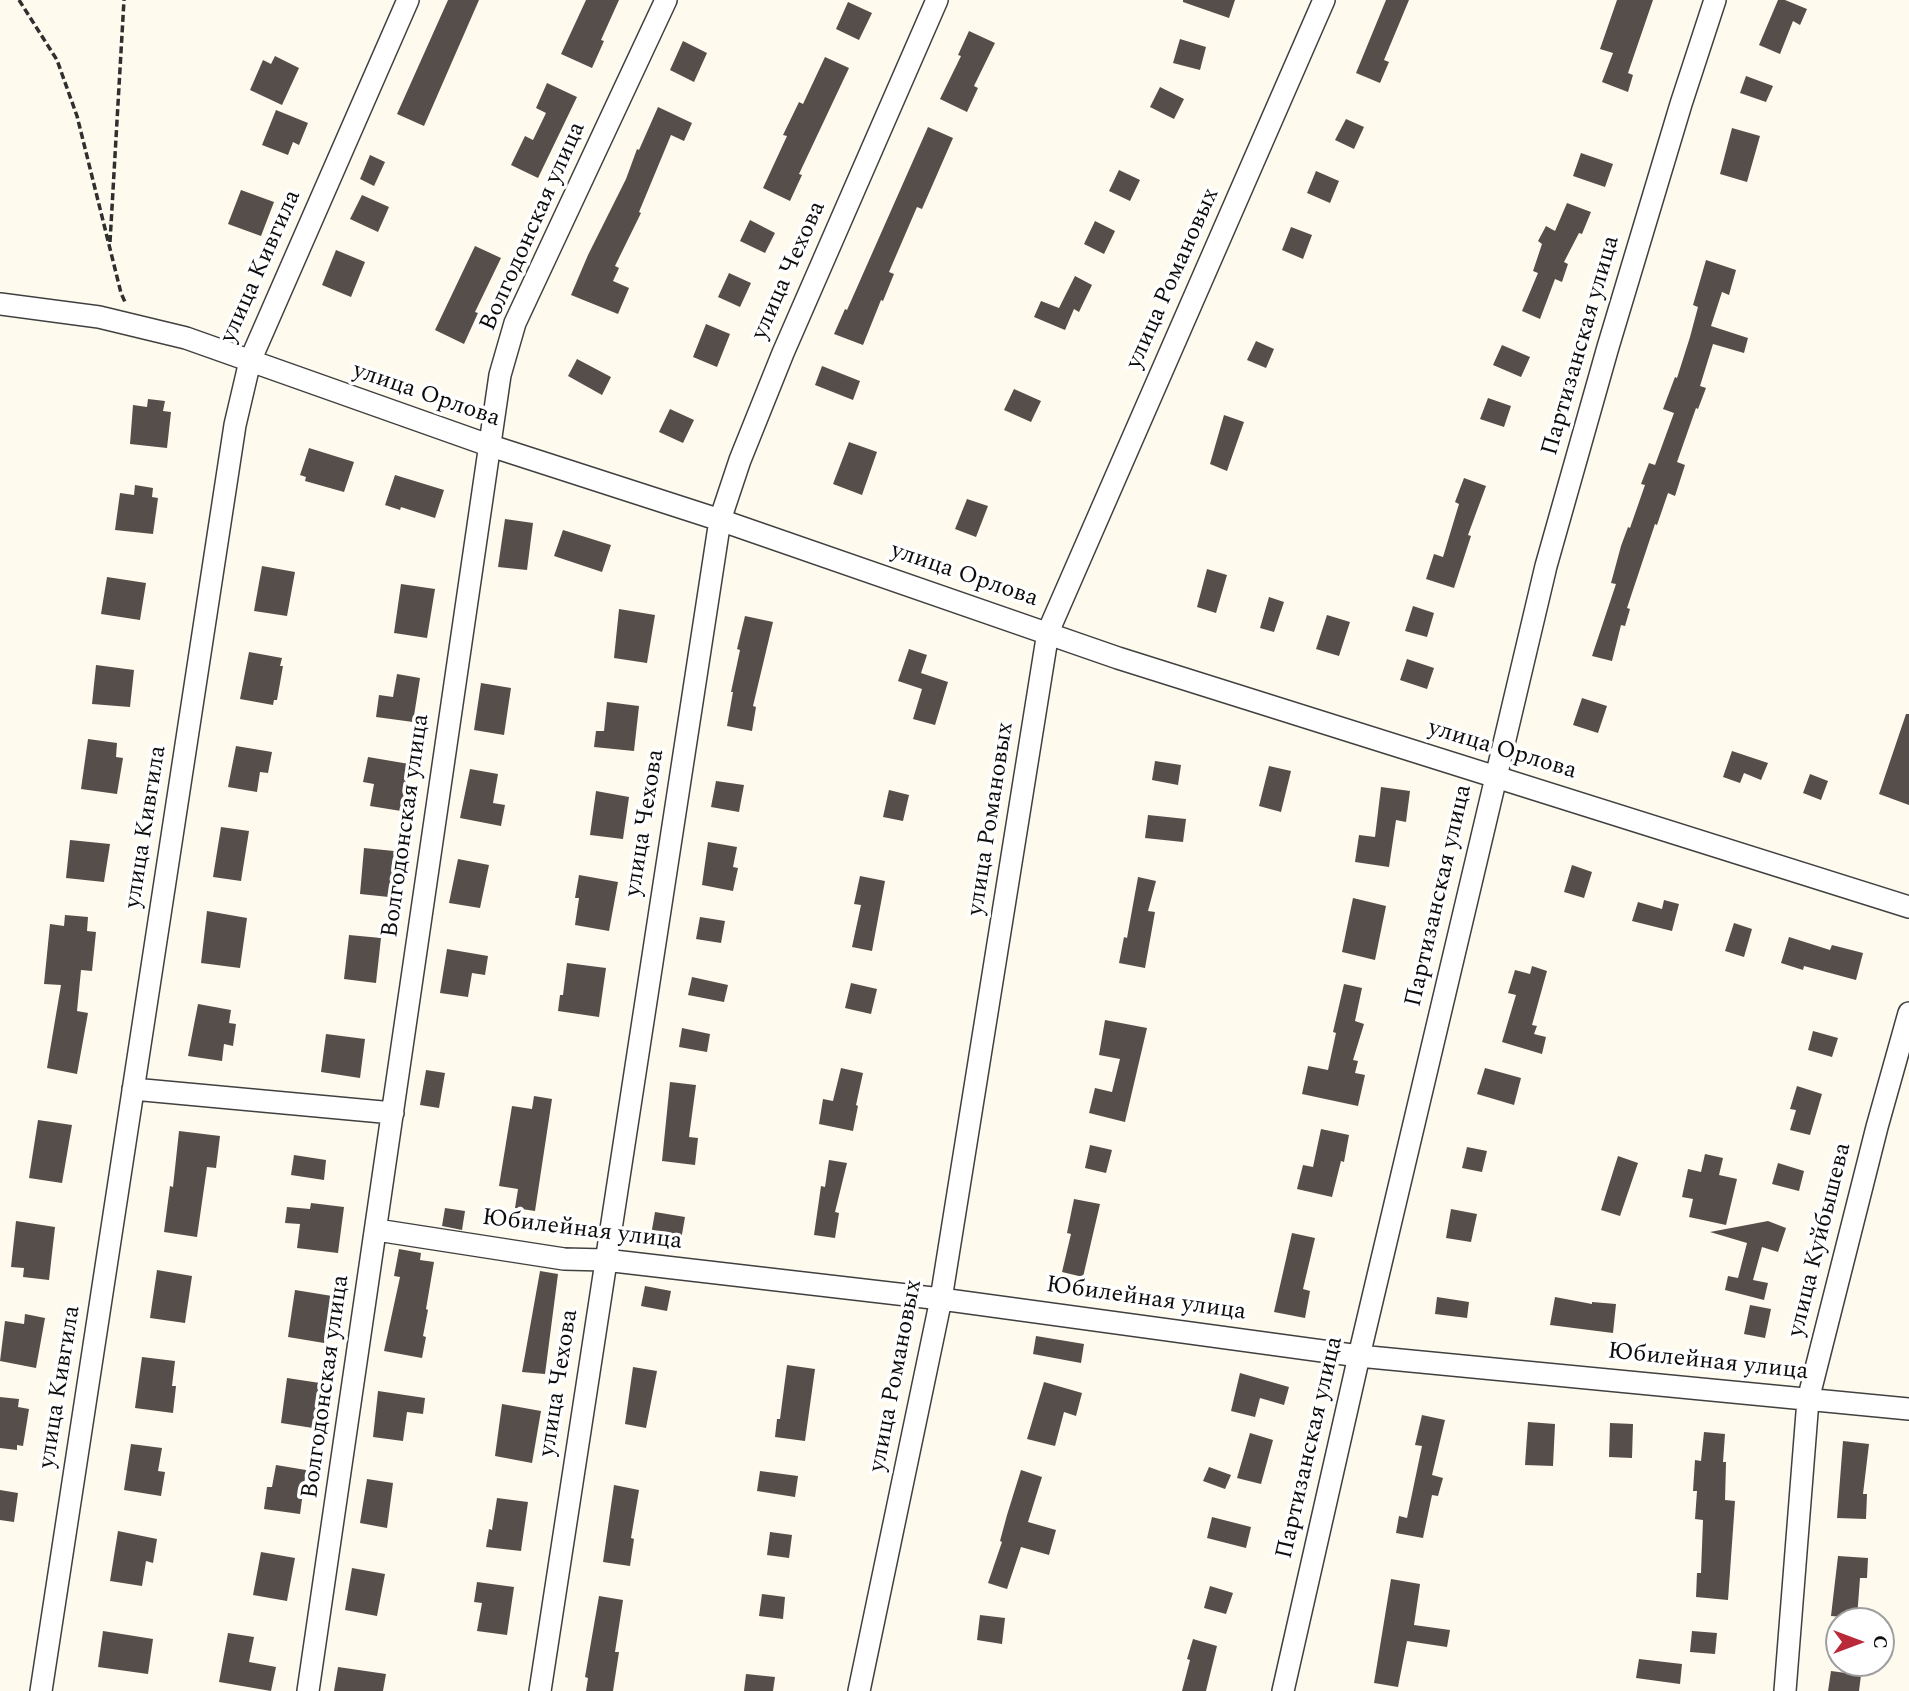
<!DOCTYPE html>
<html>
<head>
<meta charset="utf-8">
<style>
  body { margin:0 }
  #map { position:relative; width:1909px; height:1691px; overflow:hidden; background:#fffaee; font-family:Spectral,serif }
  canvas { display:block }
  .north { position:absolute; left:1825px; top:1607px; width:70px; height:70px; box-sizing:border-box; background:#fff; border:2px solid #9e9e9e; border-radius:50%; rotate:90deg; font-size:19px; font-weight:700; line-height:28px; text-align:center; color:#0d0d0d }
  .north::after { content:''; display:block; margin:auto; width:24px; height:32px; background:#ba2937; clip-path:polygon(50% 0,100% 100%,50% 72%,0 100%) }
</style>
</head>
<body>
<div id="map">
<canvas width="1909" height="1691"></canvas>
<div class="north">С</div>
</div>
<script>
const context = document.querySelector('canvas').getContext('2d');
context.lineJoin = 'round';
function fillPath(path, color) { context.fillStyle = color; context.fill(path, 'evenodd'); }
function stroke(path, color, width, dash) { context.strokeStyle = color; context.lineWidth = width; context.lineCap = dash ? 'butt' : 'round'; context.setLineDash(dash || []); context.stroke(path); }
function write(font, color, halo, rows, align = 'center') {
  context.font = font + ' Spectral,serif'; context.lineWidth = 7; context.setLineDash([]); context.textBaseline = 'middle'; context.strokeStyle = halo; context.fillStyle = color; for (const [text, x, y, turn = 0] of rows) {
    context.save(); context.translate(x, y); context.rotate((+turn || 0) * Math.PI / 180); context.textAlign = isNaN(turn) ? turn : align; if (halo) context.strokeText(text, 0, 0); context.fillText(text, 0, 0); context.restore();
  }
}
const building = new Path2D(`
  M 448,0 L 479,0 L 424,126 L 397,114 Z
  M 586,0 L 619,0 L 601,40 L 604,41 L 592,68 L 561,54 Z
  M 1183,0 L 1235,0 L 1229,18 L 1183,2 Z
  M 1386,0 L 1409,0 L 1384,60 L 1389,62 L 1380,83 L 1356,73 Z
  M 1617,0 L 1653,0 L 1628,73 L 1633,75 L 1628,92 L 1602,82 L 1613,53 L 1600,49 Z
  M 1778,0 L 1785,0 L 1807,9 L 1800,25 L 1793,21 L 1780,54 L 1759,45 Z
  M 848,2 L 872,13 L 859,40 L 836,29 Z
  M 969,31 L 995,43 L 974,86 L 978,88 L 967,112 L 940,99 L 961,56 L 958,55 Z
  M 1180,39 L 1206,47 L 1200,70 L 1173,63 Z
  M 683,41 L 707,53 L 694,82 L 670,70 Z
  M 275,56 L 299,68 L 282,105 L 250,90 L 263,60 L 271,64 Z
  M 825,57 L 849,68 L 799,174 L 802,175 L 790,201 L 763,188 L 787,136 L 783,135 L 799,102 L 803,104 Z
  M 1746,76 L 1773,86 L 1766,102 L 1740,93 Z
  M 547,83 L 577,97 L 538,178 L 511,165 L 525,136 L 533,140 L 546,113 L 536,108 Z
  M 1160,87 L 1184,99 L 1174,119 L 1150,107 Z
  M 658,107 L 692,123 L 684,141 L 671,135 L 639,212 L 641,213 L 615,266 L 619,268 L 613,281 L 629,288 L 618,314 L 571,295 L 588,255 L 626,179 L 637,149 L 639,150 Z
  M 276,110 L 308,123 L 299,145 L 293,142 L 288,155 L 262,145 Z
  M 1346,119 L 1364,127 L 1354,149 L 1335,140 Z
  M 928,127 L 953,138 L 922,209 L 917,207 L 889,272 L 894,274 L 883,301 L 881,300 L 863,345 L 834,334 L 845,309 L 847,310 Z
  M 1732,128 L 1760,136 L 1747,182 L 1720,174 Z
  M 1581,153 L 1613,164 L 1605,187 L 1573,176 Z
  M 370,155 L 385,162 L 374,186 L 360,179 Z
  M 1119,170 L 1140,180 L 1130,201 L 1109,191 Z
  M 1316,171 L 1339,181 L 1330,203 L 1307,193 Z
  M 241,190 L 274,202 L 261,236 L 228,224 Z
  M 362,195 L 389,207 L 378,232 L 350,219 Z
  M 1567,203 L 1591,212 L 1582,234 L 1579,233 L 1564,262 L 1568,264 L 1562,282 L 1555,279 L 1540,319 L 1522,311 L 1538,273 L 1533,271 L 1542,244 L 1538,241 L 1546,226 L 1555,231 Z
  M 750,220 L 775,233 L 765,253 L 740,241 Z
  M 1095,221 L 1115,231 L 1104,254 L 1084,244 Z
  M 1291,227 L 1312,235 L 1303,259 L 1282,250 Z
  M 475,246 L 501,258 L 475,312 L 478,313 L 464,344 L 435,330 Z
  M 336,250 L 365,262 L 351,297 L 322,285 Z
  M 1706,260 L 1736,270 L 1729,295 L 1722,292 L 1711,326 L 1748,338 L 1744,353 L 1713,344 L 1700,386 L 1706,388 L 1698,409 L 1696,408 L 1677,462 L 1685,465 L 1675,496 L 1668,493 L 1657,525 L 1655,524 L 1627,608 L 1630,609 L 1625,626 L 1621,625 L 1612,661 L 1592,656 L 1616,584 L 1611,583 L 1621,546 L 1628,527 L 1630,528 L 1645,485 L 1641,484 L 1649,463 L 1655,465 L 1674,413 L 1663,409 L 1675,377 L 1677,378 L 1690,337 L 1698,307 L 1693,305 Z
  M 729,273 L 751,283 L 740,307 L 718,297 Z
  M 1075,276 L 1092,285 L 1079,312 L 1074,309 L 1065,330 L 1034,317 L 1041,301 L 1059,308 Z
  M 706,324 L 730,334 L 717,367 L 693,357 Z
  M 1256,341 L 1274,349 L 1266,368 L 1247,360 Z
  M 1502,345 L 1530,357 L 1521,377 L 1493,365 Z
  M 577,359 L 611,377 L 602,395 L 568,376 Z
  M 822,366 L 860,381 L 853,400 L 815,385 Z
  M 1014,389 L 1041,401 L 1031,422 L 1004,410 Z
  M 1488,398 L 1511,406 L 1504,427 L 1480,419 Z
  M 148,399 L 165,401 L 163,411 L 171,412 L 167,448 L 130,444 L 133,405 L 147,407 Z
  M 670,409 L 694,420 L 683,443 L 659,432 Z
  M 1224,415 L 1244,422 L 1227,471 L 1210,464 Z
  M 849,442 L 877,452 L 862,495 L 833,484 Z
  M 309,448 L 354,462 L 344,492 L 305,481 L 306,477 L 300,475 Z
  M 395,475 L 444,490 L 435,518 L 401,507 L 400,510 L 385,505 Z
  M 1464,478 L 1486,486 L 1468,535 L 1471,536 L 1454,588 L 1426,579 L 1434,554 L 1443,557 L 1459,504 L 1455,502 Z
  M 135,485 L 153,488 L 152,497 L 158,498 L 153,534 L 115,530 L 120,493 L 134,495 Z
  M 967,499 L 988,506 L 976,537 L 955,529 Z
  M 505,519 L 533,523 L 527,570 L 498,567 Z
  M 563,530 L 611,545 L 602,572 L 554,556 Z
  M 262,566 L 295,572 L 287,616 L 254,611 Z
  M 1207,569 L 1227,575 L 1216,613 L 1197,607 Z
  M 107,577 L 146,583 L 140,620 L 101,614 Z
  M 401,584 L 435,589 L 427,638 L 394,633 Z
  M 1269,597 L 1284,602 L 1274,632 L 1260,628 Z
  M 1413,606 L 1434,613 L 1427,637 L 1405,631 Z
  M 619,609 L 655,615 L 647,663 L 614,658 Z
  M 1327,615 L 1350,622 L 1339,656 L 1316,649 Z
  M 745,616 L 773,622 L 753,706 L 756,707 L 752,731 L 727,726 L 733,692 L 731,692 L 740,650 L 737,649 Z
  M 909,649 L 927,655 L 921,673 L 948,682 L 935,725 L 913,719 L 922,689 L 898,681 Z
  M 249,652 L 282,658 L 280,666 L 283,666 L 277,700 L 274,700 L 273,705 L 240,699 Z
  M 1407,659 L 1434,668 L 1427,689 L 1400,680 Z
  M 96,665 L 134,670 L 130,707 L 92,704 Z
  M 397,674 L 420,678 L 413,722 L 376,717 L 379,695 L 393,697 Z
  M 481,683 L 511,688 L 504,735 L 474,730 Z
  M 1582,698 L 1607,706 L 1598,733 L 1573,725 Z
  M 607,702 L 639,706 L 634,751 L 594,747 L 596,731 L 604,731 Z
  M 1906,714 L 1909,714 L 1909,805 L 1879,794 Z
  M 88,739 L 117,743 L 116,757 L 123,758 L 117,794 L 81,789 Z
  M 236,746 L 272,752 L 268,773 L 260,772 L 257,792 L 228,787 Z
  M 1732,751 L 1768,763 L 1761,780 L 1744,773 L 1740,783 L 1723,777 Z
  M 368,757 L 409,764 L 401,811 L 370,806 L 374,784 L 363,782 Z
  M 1155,761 L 1181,765 L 1178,785 L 1152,780 Z
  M 1269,766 L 1291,771 L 1281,812 L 1259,806 Z
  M 470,769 L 498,774 L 493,803 L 505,805 L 501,826 L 460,818 Z
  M 1810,774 L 1828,781 L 1821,800 L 1803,793 Z
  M 716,781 L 744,785 L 739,812 L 711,807 Z
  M 1381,787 L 1410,791 L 1406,822 L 1396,820 L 1389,867 L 1355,862 L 1359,835 L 1375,837 Z
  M 889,790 L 909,795 L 903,821 L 883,817 Z
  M 596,791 L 629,797 L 623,839 L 590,835 Z
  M 1148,815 L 1186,819 L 1183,842 L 1145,838 Z
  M 221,827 L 249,831 L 241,881 L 213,877 Z
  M 70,840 L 110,844 L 104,882 L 66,878 Z
  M 708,842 L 737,847 L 733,867 L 738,868 L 733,891 L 702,885 Z
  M 364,848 L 394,851 L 389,897 L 360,894 Z
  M 458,859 L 489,865 L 480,908 L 449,903 Z
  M 1572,865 L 1592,872 L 1584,898 L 1564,892 Z
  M 579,875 L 618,882 L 609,931 L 575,925 L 579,898 L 575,898 Z
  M 860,876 L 885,881 L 872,951 L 852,947 L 861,905 L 854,904 Z
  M 1138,877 L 1156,881 L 1148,911 L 1155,912 L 1145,968 L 1119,963 L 1124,937 L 1127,938 Z
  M 1353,898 L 1386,906 L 1375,960 L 1342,952 Z
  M 1664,900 L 1679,904 L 1672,931 L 1632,921 L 1638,902 L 1662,909 Z
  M 207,911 L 247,918 L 240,968 L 201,963 Z
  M 65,915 L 88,917 L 87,931 L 96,932 L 92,971 L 81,970 L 77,1011 L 88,1013 L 77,1074 L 47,1068 L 61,985 L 44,984 L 50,924 L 64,926 Z
  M 700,917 L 725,921 L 721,943 L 696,939 Z
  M 1734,923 L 1752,929 L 1744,957 L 1725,951 Z
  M 349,935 L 381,938 L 376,983 L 344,979 Z
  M 1789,937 L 1830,950 L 1832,945 L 1863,953 L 1856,980 L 1804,966 L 1803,970 L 1781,963 Z
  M 447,949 L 488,956 L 485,975 L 472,973 L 468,997 L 440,993 Z
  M 567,963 L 606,968 L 599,1017 L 558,1011 L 560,995 L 563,995 Z
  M 1532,966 L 1547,971 L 1532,1025 L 1537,1026 L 1534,1034 L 1546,1037 L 1542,1054 L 1502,1042 L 1516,995 L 1508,993 L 1515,970 L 1530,974 Z
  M 692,977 L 728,985 L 724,1002 L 688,995 Z
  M 851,983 L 877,989 L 871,1014 L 845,1008 Z
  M 1344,984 L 1362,988 L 1355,1021 L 1364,1024 L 1353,1060 L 1358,1061 L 1355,1073 L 1365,1075 L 1358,1106 L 1302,1094 L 1308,1066 L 1328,1070 L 1336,1033 L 1333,1032 Z
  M 198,1004 L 231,1010 L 229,1023 L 236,1024 L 233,1046 L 224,1044 L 222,1061 L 188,1056 Z
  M 1105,1020 L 1147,1028 L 1125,1122 L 1089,1113 L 1095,1088 L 1112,1092 L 1120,1059 L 1099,1055 Z
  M 682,1028 L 710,1034 L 707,1052 L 679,1047 Z
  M 1813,1031 L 1838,1038 L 1832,1057 L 1808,1050 Z
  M 326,1034 L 365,1039 L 360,1078 L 321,1072 Z
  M 841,1068 L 863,1073 L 856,1105 L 858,1106 L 853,1131 L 819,1124 L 823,1099 L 833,1101 Z
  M 1485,1068 L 1521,1078 L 1514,1105 L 1477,1094 Z
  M 426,1070 L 445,1073 L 439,1108 L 420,1105 Z
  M 670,1082 L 696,1085 L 689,1137 L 698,1138 L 695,1165 L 662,1161 Z
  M 1797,1086 L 1822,1094 L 1810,1135 L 1790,1130 L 1796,1110 L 1790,1109 Z
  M 534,1096 L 552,1099 L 535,1211 L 515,1208 L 518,1189 L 499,1186 L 512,1106 L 532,1109 Z
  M 38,1120 L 72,1125 L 62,1183 L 29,1178 Z
  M 1321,1129 L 1349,1135 L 1344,1162 L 1341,1161 L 1332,1197 L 1297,1189 L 1303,1165 L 1313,1167 Z
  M 179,1131 L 220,1136 L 216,1168 L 207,1167 L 197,1237 L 164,1232 L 170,1186 L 173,1187 Z
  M 1090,1145 L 1112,1150 L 1106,1173 L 1085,1168 Z
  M 1467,1147 L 1487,1151 L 1482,1172 L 1462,1168 Z
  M 1705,1154 L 1723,1158 L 1719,1175 L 1737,1179 L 1726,1225 L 1689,1217 L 1693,1199 L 1682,1197 L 1688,1169 L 1701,1172 Z
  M 294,1155 L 326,1160 L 324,1180 L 291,1175 Z
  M 1618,1156 L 1638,1163 L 1620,1216 L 1601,1210 Z
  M 829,1160 L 847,1163 L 835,1212 L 839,1213 L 835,1238 L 814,1235 L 821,1186 L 825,1187 Z
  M 1778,1163 L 1804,1171 L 1799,1191 L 1772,1184 Z
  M 1074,1199 L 1100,1204 L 1083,1277 L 1062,1272 L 1071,1234 L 1067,1233 Z
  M 311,1203 L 344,1207 L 338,1253 L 297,1248 L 300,1224 L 285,1223 L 287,1207 L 310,1209 Z
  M 445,1208 L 465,1211 L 462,1230 L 442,1226 Z
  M 1451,1209 L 1477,1214 L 1471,1242 L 1446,1238 Z
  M 655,1212 L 685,1217 L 680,1246 L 650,1241 Z
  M 16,1221 L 55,1227 L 49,1280 L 23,1277 L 24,1268 L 11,1267 Z
  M 1768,1221 L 1786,1228 L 1778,1252 L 1762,1247 L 1753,1280 L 1768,1283 L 1764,1300 L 1725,1290 L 1728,1276 L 1738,1278 L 1747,1243 L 1710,1232 Z
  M 1292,1233 L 1315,1238 L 1303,1289 L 1310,1291 L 1305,1318 L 1274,1312 Z
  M 399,1249 L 421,1253 L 420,1260 L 434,1262 L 426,1309 L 428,1310 L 423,1336 L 426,1337 L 422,1358 L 384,1351 L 400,1277 L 394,1276 Z
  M 157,1270 L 192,1276 L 185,1323 L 150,1318 Z
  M 540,1271 L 558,1274 L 545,1374 L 522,1372 Z
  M 645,1286 L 671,1291 L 667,1311 L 641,1306 Z
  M 295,1290 L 332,1296 L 324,1343 L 288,1337 Z
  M 1437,1297 L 1469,1302 L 1467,1318 L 1435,1314 Z
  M 1555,1297 L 1592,1304 L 1592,1302 L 1616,1304 L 1613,1333 L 1550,1325 Z
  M 1750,1305 L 1771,1309 L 1765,1338 L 1744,1334 Z
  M 25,1314 L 45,1318 L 36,1368 L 0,1361 L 5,1321 L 24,1324 Z
  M 1036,1336 L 1084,1344 L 1081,1363 L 1033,1354 Z
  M 142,1357 L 175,1361 L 172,1386 L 176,1386 L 173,1413 L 135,1408 Z
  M 787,1365 L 815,1369 L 805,1441 L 775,1437 L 777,1419 L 780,1419 Z
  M 633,1367 L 657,1371 L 646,1428 L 625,1424 Z
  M 1240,1373 L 1289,1387 L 1284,1405 L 1260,1398 L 1255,1417 L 1231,1411 Z
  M 287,1378 L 320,1383 L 313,1428 L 281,1423 Z
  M 1044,1382 L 1082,1393 L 1076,1416 L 1064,1412 L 1055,1446 L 1027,1439 Z
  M 378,1391 L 425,1398 L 423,1414 L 407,1412 L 403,1441 L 373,1437 Z
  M 0,1397 L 19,1399 L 18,1407 L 29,1409 L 23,1446 L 17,1445 L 17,1450 L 0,1448 Z
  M 502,1404 L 541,1411 L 532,1463 L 495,1456 Z
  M 1422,1415 L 1445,1420 L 1432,1475 L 1443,1478 L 1438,1496 L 1432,1495 L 1423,1538 L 1396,1533 L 1399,1516 L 1407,1518 L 1422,1446 L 1415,1445 Z
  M 1528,1422 L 1555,1424 L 1553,1466 L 1525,1465 Z
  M 1610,1423 L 1633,1424 L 1632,1458 L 1609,1457 Z
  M 1704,1432 L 1725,1434 L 1723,1462 L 1726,1462 L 1725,1500 L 1735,1501 L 1728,1600 L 1696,1597 L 1697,1573 L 1701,1573 L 1703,1520 L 1695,1519 L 1697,1491 L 1693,1491 L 1695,1460 L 1701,1461 Z
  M 1250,1433 L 1273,1440 L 1261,1484 L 1237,1478 Z
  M 1843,1441 L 1869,1444 L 1863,1494 L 1867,1494 L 1866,1519 L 1837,1518 Z
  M 131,1444 L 162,1448 L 158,1471 L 165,1472 L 161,1496 L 124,1490 Z
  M 276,1465 L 306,1470 L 300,1514 L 264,1509 L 267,1487 L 272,1487 Z
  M 1209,1467 L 1231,1475 L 1225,1489 L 1203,1481 Z
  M 1021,1470 L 1042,1477 L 1028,1522 L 1056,1530 L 1049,1555 L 1021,1547 L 1007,1589 L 988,1583 L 1002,1542 L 1000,1541 L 1007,1515 Z
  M 760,1471 L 798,1476 L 795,1497 L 757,1491 Z
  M 367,1479 L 393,1483 L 387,1528 L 360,1523 Z
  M 614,1485 L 639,1490 L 631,1538 L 634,1539 L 630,1566 L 603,1562 Z
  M 0,1490 L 18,1493 L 14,1522 L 0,1520 Z
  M 497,1498 L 528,1502 L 521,1551 L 486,1547 L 489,1529 L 492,1530 Z
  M 1212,1517 L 1251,1527 L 1246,1548 L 1207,1538 Z
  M 118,1531 L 157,1539 L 153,1563 L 146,1561 L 142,1586 L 110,1581 Z
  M 770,1532 L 792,1535 L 789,1558 L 767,1555 Z
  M 261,1552 L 295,1558 L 287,1601 L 253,1595 Z
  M 1838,1556 L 1868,1558 L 1867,1578 L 1860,1578 L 1857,1618 L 1831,1616 Z
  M 352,1568 L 385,1574 L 377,1616 L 345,1610 Z
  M 1391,1579 L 1420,1584 L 1414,1625 L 1450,1630 L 1447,1647 L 1407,1641 L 1398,1687 L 1374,1683 Z
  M 477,1582 L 514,1587 L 507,1635 L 477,1631 L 482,1603 L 474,1602 Z
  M 1210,1586 L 1233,1593 L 1226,1614 L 1204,1608 Z
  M 762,1594 L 785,1597 L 783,1619 L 759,1616 Z
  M 599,1596 L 623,1600 L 615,1652 L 619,1652 L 613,1691 L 586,1691 L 588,1678 L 585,1677 Z
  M 980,1615 L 1005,1618 L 1002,1644 L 977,1640 Z
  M 103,1631 L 153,1639 L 148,1674 L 98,1667 Z
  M 1692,1631 L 1717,1633 L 1715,1654 L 1690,1652 Z
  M 228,1633 L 254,1637 L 249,1662 L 276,1667 L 271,1691 L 219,1682 Z
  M 1193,1639 L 1217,1646 L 1206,1691 L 1182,1691 L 1190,1660 L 1187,1659 Z
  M 1639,1659 L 1682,1664 L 1680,1684 L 1636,1678 Z
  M 338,1667 L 386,1674 L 383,1691 L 334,1691 Z
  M 1831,1671 L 1861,1675 L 1859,1691 L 1828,1691 Z
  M 746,1674 L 775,1677 L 773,1691 L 744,1691 Z`);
const path = new Path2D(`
  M 19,0 L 57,60 L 77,116 L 121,293 L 125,302
  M 110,242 L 124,0`);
const minor = new Path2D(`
  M 0,304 L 99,317 L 186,338 L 488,445 L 720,520 L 1118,658 L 1909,907
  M 133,1089 L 393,1113
  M 377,1230 L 564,1259 L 605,1260 L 941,1299 L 1359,1356 L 1909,1409
  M 41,1691 L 235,425 L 250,361 L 408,0
  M 308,1691 L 500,375 L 515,323 L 666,0
  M 540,1691 L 720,520 L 740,460 L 783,353 L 937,0
  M 859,1691 L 941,1299 L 1048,632 L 1324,0
  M 1283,1691 L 1359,1356 L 1546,566 L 1608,347 L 1681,104 L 1715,0
  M 1785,1691 L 1808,1400 L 1877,1127 L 1909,1013`);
const streetNames = [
  ["Волгодонская улица",534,227,-66],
  ["улица Кивгила",262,267,-66],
  ["улица Чехова",790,271,-66],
  ["улица Романовых",1174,279,-66],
  ["Партизанская улица",1582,346,-74],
  ["улица Орлова",426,396,19],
  ["улица Орлова",964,576,19],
  ["улица Орлова",1502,751,17],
  ["улица Романовых",992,819,-81],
  ["улица Чехова",646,823,-81],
  ["Волгодонская улица",407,826,-82],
  ["улица Кивгила",147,827,-81],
  ["Партизанская улица",1440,896,-77],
  ["Юбилейная улица",582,1231,7],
  ["улица Куйбышева",1821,1240,-76],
  ["Юбилейная улица",1146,1300,8],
  ["Юбилейная улица",1708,1363,6],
  ["улица Романовых",897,1376,-79],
  ["улица Чехова",560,1383,-81],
  ["улица Кивгила",61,1387,-81],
  ["Волгодонская улица",327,1387,-82],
  ["Партизанская улица",1311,1448,-77]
];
fillPath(building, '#564e4a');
stroke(minor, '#404040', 24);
stroke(path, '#2f2f2f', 3.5, [7, 3.5]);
stroke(minor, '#fff', 21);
write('24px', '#0d0d0d', '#fff', streetNames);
</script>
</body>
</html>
